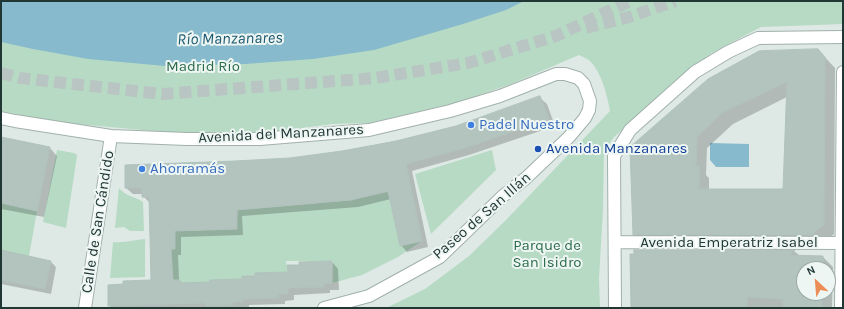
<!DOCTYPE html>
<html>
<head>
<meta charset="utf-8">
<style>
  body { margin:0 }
  #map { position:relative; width:844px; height:309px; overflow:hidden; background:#dee9e5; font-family:Karla,sans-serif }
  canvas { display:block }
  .frame { position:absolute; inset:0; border:2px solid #203734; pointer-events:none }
  .north { position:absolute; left:796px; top:261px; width:40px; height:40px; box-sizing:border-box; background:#eef6f3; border:1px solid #9caaa7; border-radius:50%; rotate:334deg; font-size:11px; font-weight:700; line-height:16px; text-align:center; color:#203734 }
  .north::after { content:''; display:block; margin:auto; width:14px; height:18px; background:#ec8d58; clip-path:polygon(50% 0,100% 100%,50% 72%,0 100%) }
</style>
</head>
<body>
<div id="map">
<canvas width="844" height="309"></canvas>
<div class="frame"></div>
<div class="north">N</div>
</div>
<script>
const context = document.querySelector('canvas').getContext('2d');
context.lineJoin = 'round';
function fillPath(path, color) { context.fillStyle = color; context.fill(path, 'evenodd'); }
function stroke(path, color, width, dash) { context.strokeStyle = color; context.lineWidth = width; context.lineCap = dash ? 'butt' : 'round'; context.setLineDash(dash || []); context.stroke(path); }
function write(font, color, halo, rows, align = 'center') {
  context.font = font + ' Karla,sans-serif'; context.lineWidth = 4; context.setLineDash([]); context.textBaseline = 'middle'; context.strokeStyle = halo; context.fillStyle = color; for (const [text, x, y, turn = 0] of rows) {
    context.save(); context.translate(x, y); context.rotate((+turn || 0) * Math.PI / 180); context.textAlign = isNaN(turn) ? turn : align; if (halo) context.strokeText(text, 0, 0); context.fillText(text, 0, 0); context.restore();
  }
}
const green = new Path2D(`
  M 1,1 L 843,1 L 843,24 L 761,27 L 712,53 L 614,137 L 604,152 L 603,210 L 599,278 L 600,308 L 386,308 L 425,289 L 469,256 L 506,220 L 610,111 C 607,95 602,73 590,61 C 587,58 582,57 579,55 L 511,84 L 459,102 L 369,123 L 333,124 L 263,133 L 186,134 L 55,122 L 1,111 Z
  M 57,150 L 74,153 L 76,154 L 77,156 L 66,228 L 43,222 Z
  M 492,150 L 496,170 L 431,234 L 415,174 Z
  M 119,188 C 127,197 134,196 143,202 L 144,231 L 130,231 L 124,227 L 115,228 Z
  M 388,192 L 400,246 L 422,241 L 398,257 L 362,275 L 332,283 L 333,261 L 286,261 L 288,275 L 242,276 L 242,282 L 180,283 L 179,280 L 172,280 L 171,249 L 175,248 L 175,231 L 237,229 L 238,210 L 351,200 Z
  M 1,203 L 37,211 L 29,256 L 1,251 Z
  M 145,239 L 145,277 L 110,278 L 113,242 C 124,243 134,240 145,239 Z`);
const water = new Path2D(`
  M 1,1 L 524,1 L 506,10 L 463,24 L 374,50 L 313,59 L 245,64 L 165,66 L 88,59 L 33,49 L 1,42 Z
  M 710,143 L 749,144 L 749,167 L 716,167 L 710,160 Z`);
const shadow = new Path2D(`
  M 818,50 L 835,68 L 834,234 L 822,245 L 644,244 L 634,234 L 709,80 ZM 787,97 L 784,190 L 709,190 L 709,178 L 706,175 L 707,148 L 733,124 Z
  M 540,98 L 547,104 L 555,126 L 469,155 L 412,171 L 428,247 L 407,252 L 401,245 L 391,199 L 358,207 L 242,216 L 243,235 L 181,237 L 181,255 L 178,255 L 179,280 L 182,284 L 243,280 L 289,273 L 332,262 L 338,269 L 339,290 L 330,290 L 330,293 L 294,295 L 294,300 L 285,301 L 285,304 L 249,305 L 249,308 L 112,308 L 109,305 L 152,281 L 150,203 L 143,196 L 143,194 L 133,194 L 126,188 L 290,159 L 342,152 L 396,142 L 456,127 Z
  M 1,137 L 50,148 L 57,156 L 44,217 L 1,209 Z
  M 635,251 L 794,251 L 800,256 L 823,257 L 833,267 L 832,308 L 632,308 ZM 804,269 L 828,269 L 828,293 L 804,293 Z
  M 1,252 L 51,262 L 56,267 L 51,294 L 1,284 Z`);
const building = new Path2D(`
  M 818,49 L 825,57 L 824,224 L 811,235 L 633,235 L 630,147 L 708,79 L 759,51 ZM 787,82 L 783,189 L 699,189 L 699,166 L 696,167 L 697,137 L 722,113 Z
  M 540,96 L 549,119 L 462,149 L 406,164 L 422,241 L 400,246 L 388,191 L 351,200 L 236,210 L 237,229 L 175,231 L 175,249 L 171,249 L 173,280 L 180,280 L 180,283 L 210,282 L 210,280 L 242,279 L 242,276 L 255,276 L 255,273 L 288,272 L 287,265 L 299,265 L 299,262 L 332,261 L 332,283 L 324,284 L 324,287 L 288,288 L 288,294 L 278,294 L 279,298 L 243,299 L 243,302 L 233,302 L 233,305 L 206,306 L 205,303 L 108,306 L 108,285 L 123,284 L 123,281 L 151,280 L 149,197 L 142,197 L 142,188 L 125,188 L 125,165 L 235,161 L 290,158 L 342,151 L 396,141 L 456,126 Z
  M 1,137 L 50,147 L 37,211 L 1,203 Z
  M 1,250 L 51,261 L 45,289 L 1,280 Z
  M 634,250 L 795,250 L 789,255 L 823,256 L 823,269 L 804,269 L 804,293 L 822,293 L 822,308 L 783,308 L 783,299 L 747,297 L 747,308 L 631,308 L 630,254 L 634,254 Z`);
const motorwayTunnel = new Path2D(`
  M 586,28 L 629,17 L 675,1
  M 1,73 L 20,78 L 162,94 L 375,78 L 468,63 L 556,36 L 630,1`);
const minor = new Path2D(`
  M 1,118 L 15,121 L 111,136 L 187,139 L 260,139 L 369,130 L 450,111 L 500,96 L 556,74 L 565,74 L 578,78 L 584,84 L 590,101 L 589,110 L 585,118 L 569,137 L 526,178 L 503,196 L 440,257 L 369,296 L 324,308
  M 615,242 L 843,243
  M 85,308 L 111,136
  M 615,308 L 614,156 L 630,130 L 695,72 L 728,52 L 758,38 L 843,37
  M 841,308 L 843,72`);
const markers = [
  [471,125,4,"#3f7fe0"],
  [538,149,4,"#1a4fb4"],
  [142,169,4,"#3f7fe0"]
];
const parkNames = [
  ["Madrid Río",203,67],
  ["Parque de",547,246],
  ["San Isidro",547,263]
];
const shopNames = [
  ["Padel Nuestro",479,125],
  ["Ahorramás",150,169]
];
const streetNames = [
  ["Avenida del Manzanares",281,134,-3],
  ["Paseo de San Illán",482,216,-41],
  ["Calle de San Cándido",98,222,-81],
  ["Avenida Emperatriz Isabel",729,243]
];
const transitNames = [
  ["Avenida Manzanares",546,149]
];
const waterNames = [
  ["Río Manzanares",230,39,-1]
];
fillPath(green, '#b7dac4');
fillPath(water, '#87bacd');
fillPath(shadow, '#0003');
fillPath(building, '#b3c3be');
stroke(building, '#b0c2bd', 1);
stroke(motorwayTunnel, '#b8c5c2', 12, [12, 6]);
stroke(minor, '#a1b0ac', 14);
stroke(minor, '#fff', 12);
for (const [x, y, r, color] of markers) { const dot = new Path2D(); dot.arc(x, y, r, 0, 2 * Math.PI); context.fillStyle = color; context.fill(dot); stroke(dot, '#eef6f3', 1.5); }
write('15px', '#2c6c4c', '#eef6f3', parkNames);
write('15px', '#366cbe', '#eef6f3', shopNames, 'left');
write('15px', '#203734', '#eef6f3', streetNames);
write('15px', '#164399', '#eef6f3', transitNames, 'left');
write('italic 16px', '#1d5970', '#eef6f3', waterNames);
</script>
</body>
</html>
